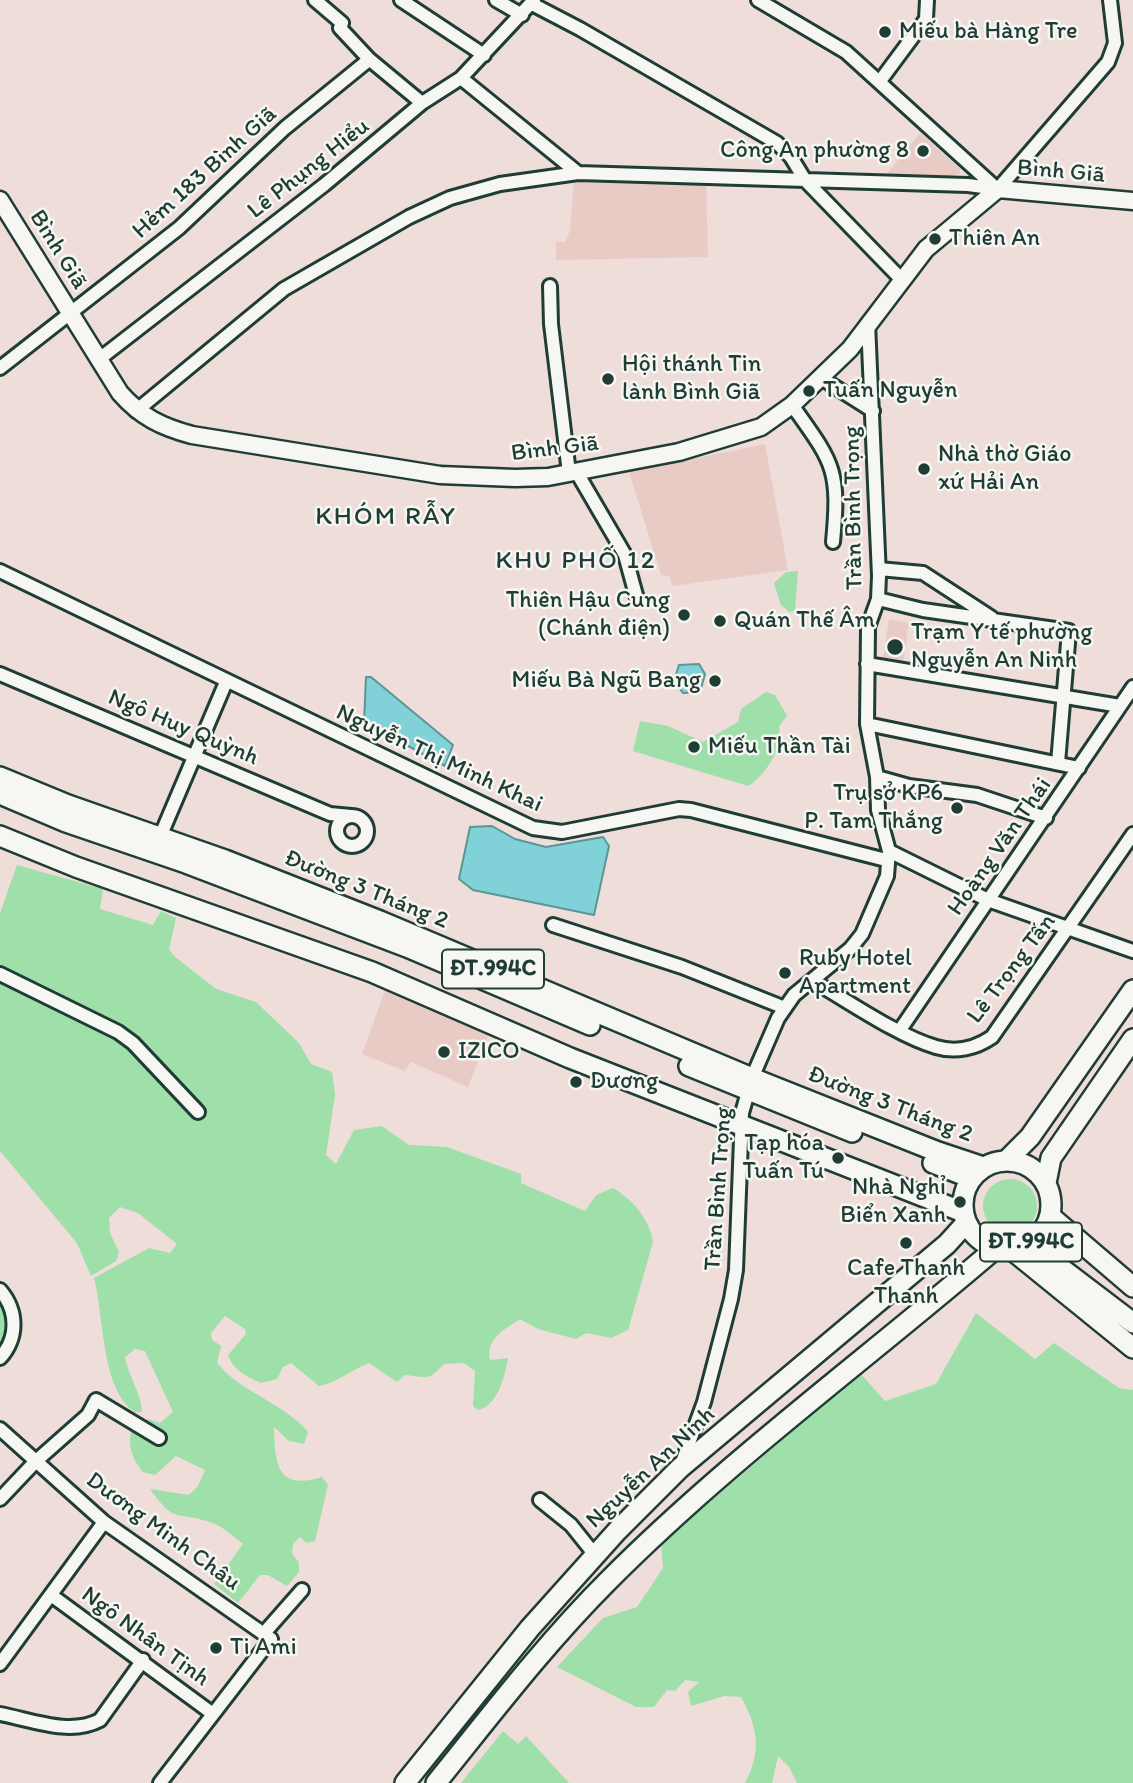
<!DOCTYPE html>
<html>
<head>
<meta charset="utf-8">
<style>
  body { margin:0 }
  canvas { display:block; background:#eeddd8 }
</style>
</head>
<body>
<canvas width="1133" height="1783"></canvas>
<script>
const context = document.querySelector('canvas').getContext('2d');
context.lineJoin = 'round';
function fillPath(path, color) { context.fillStyle = color; context.fill(path, 'evenodd'); }
function stroke(path, color, width, dash) { context.strokeStyle = color; context.lineWidth = width; context.lineCap = dash ? 'butt' : 'round'; context.setLineDash(dash || []); context.stroke(path); }
function write(font, color, halo, rows, align = 'center') {
  context.font = font + ' Itim,sans-serif'; context.lineWidth = 5; context.setLineDash([]); context.textBaseline = 'middle'; context.strokeStyle = halo; context.fillStyle = color; for (const [text, x, y, turn = 0] of rows) {
    context.save(); context.translate(x, y); context.rotate((+turn || 0) * Math.PI / 180); context.textAlign = isNaN(turn) ? turn : align; if (halo) context.strokeText(text, 0, 0); context.fillText(text, 0, 0); context.restore();
  }
}
const built = new Path2D(`
  M 920,133 L 960,169 L 960,174 L 926,179 L 885,176 Z
  M 574,181 L 706,182 L 708,257 L 556,260 L 556,242 L 565,242 L 570,231 Z
  M 765,444 L 788,570 L 673,586 L 669,576 L 661,575 L 629,472 Z
  M 889,619 L 909,623 L 901,675 L 881,671 Z
  M 386,988 L 489,1033 L 468,1087 L 411,1062 L 405,1071 L 362,1054 Z`);
const green = new Path2D(`
  M 798,571 L 795,611 L 789,612 L 781,605 L 774,583 L 786,572 Z
  M 766,692 L 775,695 L 787,716 L 779,726 C 784,747 766,775 748,786 L 633,751 L 640,721 L 668,726 L 703,742 L 738,722 L 741,709 Z
  M 17,865 L 103,889 L 100,909 L 153,925 L 161,911 L 176,918 L 169,949 L 174,956 L 216,989 L 256,1002 L 299,1043 L 311,1064 L 332,1072 L 335,1095 L 326,1155 L 336,1164 L 354,1130 L 382,1126 L 409,1145 L 447,1147 L 521,1174 L 521,1183 L 585,1211 L 596,1195 L 613,1188 C 633,1200 649,1218 653,1242 L 628,1330 L 611,1338 L 586,1333 L 576,1339 L 538,1329 L 520,1319 C 505,1329 485,1339 490,1360 L 508,1358 C 505,1375 498,1406 478,1410 L 473,1406 L 475,1371 L 464,1363 L 444,1364 C 427,1382 429,1377 405,1375 L 397,1382 L 369,1363 C 351,1370 338,1382 319,1386 L 291,1363 L 283,1367 L 277,1379 L 261,1383 C 246,1376 234,1371 228,1355 L 246,1334 L 245,1329 L 225,1316 L 211,1333 L 212,1340 L 221,1346 L 217,1363 C 243,1394 283,1402 308,1432 L 304,1444 L 289,1441 L 274,1427 C 275,1465 277,1491 322,1477 L 328,1485 L 315,1541 L 307,1543 L 300,1537 L 293,1544 L 292,1554 L 299,1562 L 299,1572 L 287,1586 L 268,1575 L 260,1575 L 238,1603 L 214,1584 L 243,1544 C 233,1536 222,1526 210,1522 C 175,1511 175,1524 150,1489 L 189,1495 L 198,1486 L 205,1470 L 176,1456 L 155,1475 L 143,1472 C 132,1458 127,1446 132,1428 L 148,1419 L 160,1423 L 173,1412 L 145,1351 L 135,1349 L 125,1357 C 128,1375 142,1395 142,1412 L 135,1412 C 101,1391 104,1314 94,1278 L 149,1248 L 170,1253 L 177,1244 L 138,1213 L 120,1207 L 109,1218 L 110,1233 L 119,1252 L 116,1261 L 91,1276 L 77,1243 L 0,1151 L 0,913 Z
  M983 1206a27 27 0 1 1 54 0a27 27 0 1 1-54 0Z
  M 0,1298 C 11,1312 11,1331 0,1344 Z
  M 976,1313 L 1035,1359 L 1054,1343 L 1119,1388 L 1133,1390 L 1133,1783 L 797,1783 L 789,1767 L 778,1756 L 772,1783 L 745,1783 C 762,1752 758,1727 741,1697 L 724,1696 L 691,1706 L 688,1692 L 699,1682 L 685,1680 L 675,1691 L 667,1690 L 654,1707 L 636,1707 L 557,1667 L 603,1618 L 637,1607 L 663,1568 L 661,1544 L 860,1373 L 885,1401 L 936,1384 Z
  M 503,1731 L 518,1744 L 526,1736 L 569,1783 L 461,1783 Z`);
const water = new Path2D(`
  M 699,664 L 705,674 L 700,692 L 683,693 L 674,681 L 679,665 Z
  M 366,677 L 371,677 L 453,745 L 445,766 L 364,722 Z
  M 492,826 L 515,839 L 546,847 L 603,837 L 609,846 L 594,915 L 473,890 L 459,879 L 470,827 Z`);
const street = new Path2D(`
  M 315,0 L 342,23 L 340,28 L 369,59 L 422,103
  M 401,0 L 484,55
  M 496,0 L 522,15
  M 758,0 L 846,52 L 997,189
  M 532,4 L 580,29 L 777,143 L 791,157 L 805,180 L 901,279
  M 461,78 L 578,173
  M 880,81 L 926,19 L 927,0
  M 998,189 L 1108,62 L 1115,43 L 1110,0
  M 550,286 L 551,324 L 569,473
  M 98,360 L 324,185 L 422,103 L 461,78 L 534,0
  M 0,368 L 179,228 L 285,128 L 365,63
  M 821,378 L 873,411
  M 792,405 C 833,463 840,468 833,542
  M 136,411 L 284,289 L 409,217 L 450,198 L 500,184 L 578,173 L 968,185 L 998,189
  M 576,471 L 625,555 L 636,595
  M 879,569 L 923,573 L 992,618
  M 0,571 L 533,828 L 562,832 L 679,809 L 691,810 L 886,860
  M 878,599 L 923,610 L 1069,631 L 1058,763
  M 867,664 L 1120,706
  M 0,674 L 330,814 L 351,816
  M 867,724 L 1079,768
  M 877,777 L 909,786 L 977,795 L 1046,818
  M337 831a15 15 0 1 1 30 0a15 15 0 1 1-30 0Z
  M 160,837 L 226,682
  M 889,851 L 988,900 L 1133,951
  M 553,925 L 682,967 L 785,1008
  M 0,974 L 118,1032 L 133,1043 L 198,1112
  M 813,981 C 848,1001 898,1036 936,1047 C 956,1053 976,1048 992,1037 L 1133,834
  M 900,1030 L 1133,687
  M 0,1290 C 18,1311 18,1338 0,1358
  M 0,1429 L 104,1522 L 271,1639 L 160,1783
  M 681,1465 L 704,1402 L 731,1299 L 736,1270 L 742,1113 L 752,1078 L 778,1018 L 794,995 L 850,949 L 862,934 L 887,876 L 889,851 L 878,810 L 877,777 L 867,724 L 868,627 L 878,599 L 879,576 L 868,323
  M 0,1499 L 36,1461 L 88,1415 L 96,1400 L 159,1438
  M 540,1500 L 571,1525 L 595,1555
  M 51,1595 L 213,1714
  M 265,1632 L 302,1590
  M 0,1664 L 104,1522
  M 0,1714 C 32,1720 70,1736 100,1720 L 143,1660`);
const secondary = new Path2D(`
  M 0,200 L 120,393 C 141,417 162,427 192,435 L 440,475 L 515,478 L 548,477 L 679,452 L 761,427 L 792,405 L 850,349 L 926,249 L 998,189 L 1133,201`);
const primary = new Path2D(`
  M 0,777 L 68,805 L 225,860 L 380,921 L 752,1078 L 938,1152 L 983,1167
  M 0,794 L 66,822 L 186,863 L 407,947 L 590,1025
  M 0,836 L 76,867 L 372,972 L 570,1058 L 963,1212
  M 689,1066 L 852,1132
  M 1007,1160 L 1030,1137 L 1133,990
  M963 1205a44 44 0 1 1 88 0a44 44 0 1 1-88 0Z
  M 933,1163 L 971,1178
  M 1046,1183 L 1051,1158 L 1133,1039
  M 1050,1216 L 1133,1287
  M 1026,1245 L 1049,1259 L 1133,1323
  M 1011,1249 L 1133,1348
  M 405,1783 L 530,1628 L 617,1531 L 680,1468 L 947,1244 L 966,1223
  M 436,1783 C 491,1715 545,1644 607,1582 C 727,1461 867,1359 996,1248`);
const markers = [
  [885,32,7,"#1f3d34"],
  [923,151,7,"#1f3d34"],
  [935,239,7,"#1f3d34"],
  [608,379,7,"#1f3d34"],
  [809,391,7,"#1f3d34"],
  [924,469,7,"#1f3d34"],
  [684,615,7,"#1f3d34"],
  [720,621,7,"#1f3d34"],
  [895,647,9,"#1f3d34"],
  [715,681,7,"#1f3d34"],
  [694,747,7,"#1f3d34"],
  [957,808,7,"#1f3d34"],
  [785,973,7,"#1f3d34"],
  [444,1052,7,"#1f3d34"],
  [576,1082,7,"#1f3d34"],
  [838,1158,7,"#1f3d34"],
  [960,1202,7,"#1f3d34"],
  [906,1243,7,"#1f3d34"],
  [216,1648,7,"#1f3d34"]
];
const shields = [
  [493,969,102],
  [1031,1242,102]
];
const shieldNames = [
  ["ĐT.994C",493,969],
  ["ĐT.994C",1031,1242]
];
const poiNames = [
  ["Miếu bà Hàng Tre",899,32],
  ["Công An phường 8",909,151,"right"],
  ["Thiên An",949,239],
  ["Hội thánh Tin",622,365],
  ["lành Bình Giã",622,393],
  ["Tuấn Nguyễn",823,391],
  ["Nhà thờ Giáo",938,455],
  ["xứ Hải An",938,483],
  ["Thiên Hậu Cung",670,601,"right"],
  ["(Chánh điện)",670,629,"right"],
  ["Quán Thế Âm",734,621],
  ["Trạm Y tế phường",911,633],
  ["Nguyễn An Ninh",911,661],
  ["Miếu Bà Ngũ Bang",701,681,"right"],
  ["Miếu Thần Tài",708,747],
  ["Trụ sở KP6",943,794,"right"],
  ["P. Tam Thắng",943,822,"right"],
  ["Ruby Hotel",799,959],
  ["Apartment",799,987],
  ["IZICO",458,1052],
  ["Dương",590,1082],
  ["Tạp hóa",824,1144,"right"],
  ["Tuấn Tú",824,1172,"right"],
  ["Nhà Nghỉ",946,1188,"right"],
  ["Biển Xanh",946,1216,"right"],
  ["Cafe Thanh",906,1269,"center"],
  ["Thanh",906,1297,"center"],
  ["Ti Ami",230,1648]
];
const streetNames = [
  ["Lê Phụng Hiểu",309,169,-38],
  ["Bình Giã",1061,172,5],
  ["Hẻm 183 Bình Giã",205,173,-42],
  ["Bình Giã",58,250,58],
  ["Bình Giã",555,449,-7],
  ["Trần Bình Trọng",854,508,-91],
  ["Ngô Huy Quỳnh",183,728,23],
  ["Nguyễn Thị Minh Khai",439,759,25],
  ["Hoàng Văn Thái",1000,847,-55],
  ["Đường 3 Tháng 2",366,890,22],
  ["Lê Trọng Tấn",1012,969,-53],
  ["Đường 3 Tháng 2",890,1105,21],
  ["Trần Bình Trọng",719,1189,-86],
  ["Nguyễn An Ninh",651,1468,-43],
  ["Dương Minh Châu",163,1532,36],
  ["Ngô Nhân Tịnh",145,1637,36]
];
const neighbourhoodNames = [
  ["KHÓM RẪY",386,517],
  ["KHU PHỐ 12",576,561]
];
fillPath(built, '#e9cbc6');
fillPath(green, '#9fdfa9');
fillPath(water, '#81d2d8');
stroke(water, '#5a9696', 2);
stroke(street, '#1f3d34', 18);
stroke(secondary, '#1f3d34', 21);
stroke(primary, '#1f3d34', 24);
stroke(street, '#f6f6f2', 12);
stroke(secondary, '#f6f6f2', 16);
stroke(primary, '#f6f6f2', 19);
for (const [x, y, r, color] of markers) { const dot = new Path2D(); dot.arc(x, y, r, 0, 2 * Math.PI); context.fillStyle = color; context.fill(dot); stroke(dot, '#f6f6f2', 2.5); }
for (const [x, y, w] of shields) { const box = new Path2D(); box.roundRect(x - w / 2, y - 19.5, w, 39, 5); context.fillStyle = '#f6f6f2'; context.fill(box); stroke(box, '#1f3d34', 2); }
write('bold 23px', '#1f3d34', null, shieldNames);
write('24px', '#1f3d34', '#f6f6f2', poiNames, 'left');
write('24px', '#1f3d34', '#f6f6f2', streetNames);
context.letterSpacing = '2px';
write('26px', '#1f3d34', '#f6f6f2', neighbourhoodNames);
context.letterSpacing = '0px';
</script>
</body>
</html>
